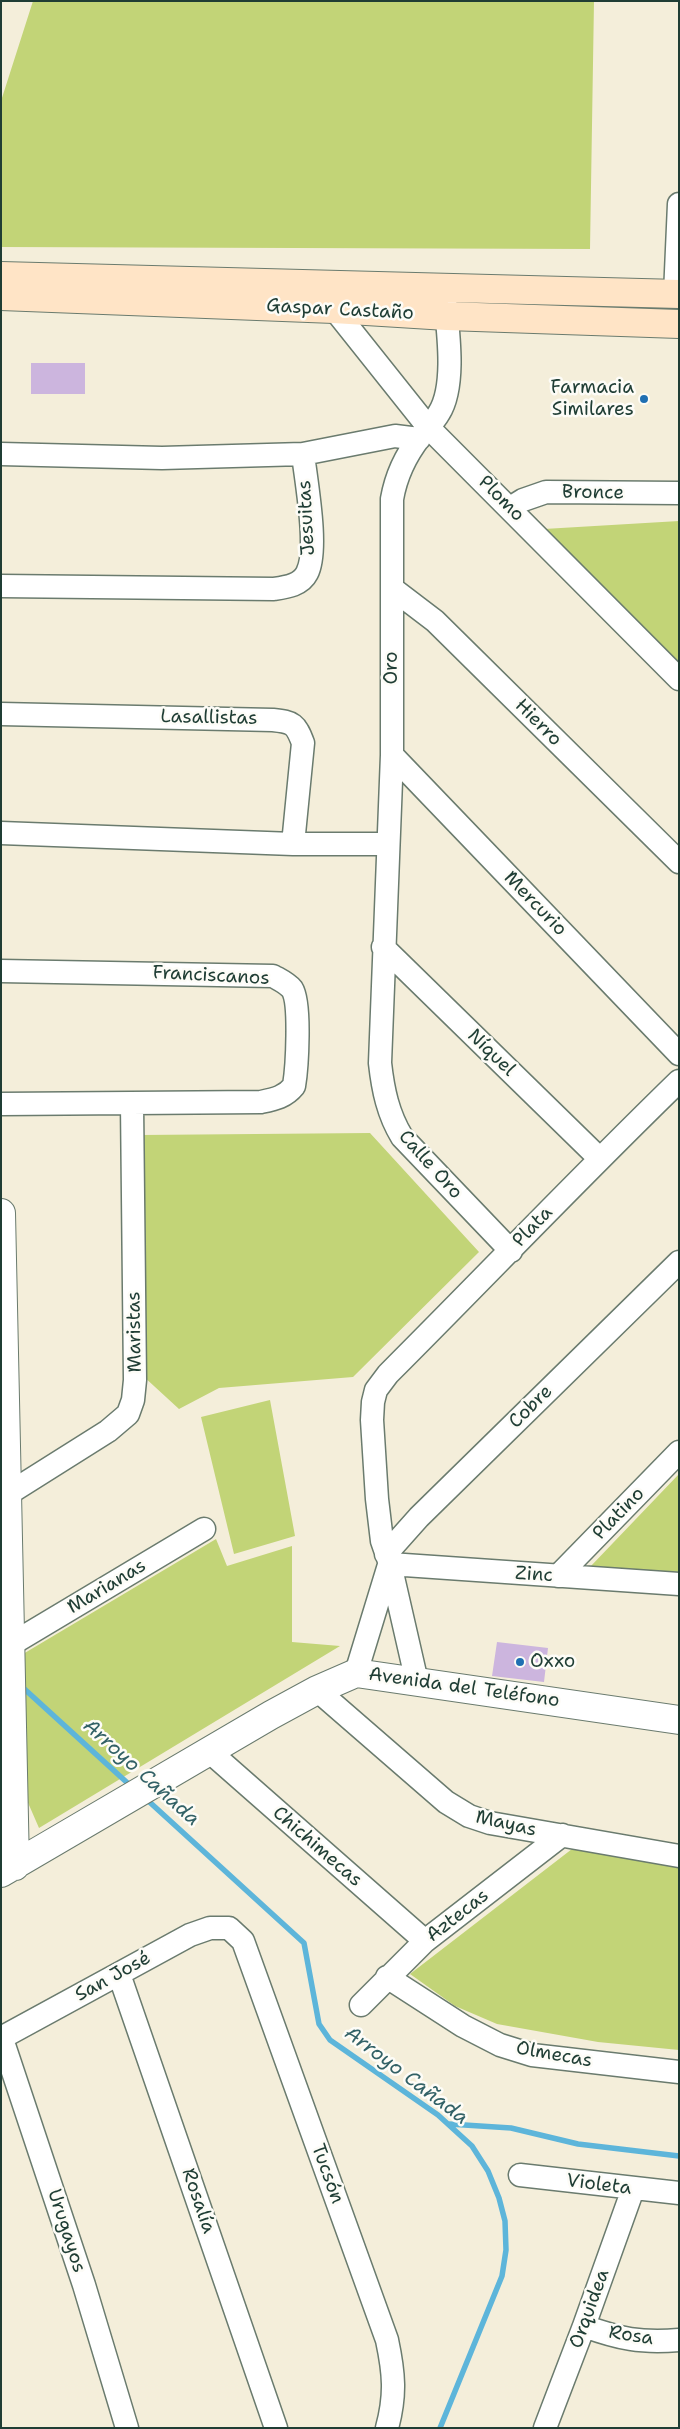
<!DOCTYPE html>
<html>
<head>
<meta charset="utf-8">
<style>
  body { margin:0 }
  #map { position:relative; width:680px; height:2429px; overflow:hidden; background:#f4eeda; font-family:"Shantell Sans",sans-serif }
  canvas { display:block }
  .frame { position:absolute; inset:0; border:2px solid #1f3d34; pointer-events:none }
</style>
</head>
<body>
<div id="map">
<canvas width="680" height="2429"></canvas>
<div class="frame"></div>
</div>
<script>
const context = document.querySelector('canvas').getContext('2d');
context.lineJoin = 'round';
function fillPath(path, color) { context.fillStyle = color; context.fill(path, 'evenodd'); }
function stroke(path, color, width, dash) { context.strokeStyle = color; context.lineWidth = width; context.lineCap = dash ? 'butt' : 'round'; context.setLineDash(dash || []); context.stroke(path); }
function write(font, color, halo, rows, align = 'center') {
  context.font = font + ' "Shantell Sans",sans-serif'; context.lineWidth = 5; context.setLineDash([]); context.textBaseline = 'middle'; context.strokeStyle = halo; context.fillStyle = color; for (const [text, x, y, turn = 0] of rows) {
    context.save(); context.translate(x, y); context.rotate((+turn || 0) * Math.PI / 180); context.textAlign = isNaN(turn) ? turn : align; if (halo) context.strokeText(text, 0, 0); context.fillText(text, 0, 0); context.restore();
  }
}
const green = new Path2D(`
  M 33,1 L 594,1 L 590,249 L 1,247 L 1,101 Z
  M 679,521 L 679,662 L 544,529 Z
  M 370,1133 L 479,1252 L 353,1377 L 219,1388 L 179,1409 L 142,1375 L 141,1135 Z
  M 270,1400 L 295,1536 L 234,1554 L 201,1417 Z
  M 679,1474 L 679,1572 L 590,1567 Z
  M 216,1539 L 227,1566 L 292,1546 L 292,1642 L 340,1646 L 39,1828 L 19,1782 L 18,1657 Z
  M 572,1849 L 679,1867 L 679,2050 L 598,2042 L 497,2024 L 455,2006 L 410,1974 Z`);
const stream = new Path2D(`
  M 20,1685 L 133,1788
  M 144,1797 L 304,1943 L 319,2024 L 330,2040 L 438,2115 L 472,2146 L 488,2171 L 499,2198 L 505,2221 L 506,2250 L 502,2276 L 440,2428
  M 449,2124 L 511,2128 L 578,2144 L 679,2156`);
const building = new Path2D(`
  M 31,363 L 85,363 L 85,394 L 31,394 Z
  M 497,1642 L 548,1648 L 544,1682 L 492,1676 Z`);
const minor = new Path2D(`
  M 675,294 L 679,204
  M 445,300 C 448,331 456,386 439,413 C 434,422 426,429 420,437 C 406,455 396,476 392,499 L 392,755 L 380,1063 C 383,1090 388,1114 402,1137 L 511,1251
  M 334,309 L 428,427 L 679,679
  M 1,454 L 162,458 L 303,454 C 306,481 319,550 307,573 C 301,585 287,587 274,589 L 1,586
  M 303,454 L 395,436 L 419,439
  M 510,508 L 523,500 L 546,492 L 679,493
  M 393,589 L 435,621 L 679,862
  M 1,714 L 273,720 C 293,722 296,724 303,743 L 293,844
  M 392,755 L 679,1054
  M 1,833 L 293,844 L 387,844
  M 383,947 L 599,1158
  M 1,971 L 273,976 C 280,980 287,983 292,989 C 301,1003 297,1068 294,1086 C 285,1097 275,1099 261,1102 L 1,1104
  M 8,1494 L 108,1431 L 128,1414 L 133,1400 L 135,1380 L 132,1104
  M 386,1554 L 419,1517 L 679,1262
  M 390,1564 L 679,1584
  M 558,1576 L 679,1452
  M 10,1645 L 204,1529
  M 356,1673 L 389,1565
  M 417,1682 L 390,1564 L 382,1541 L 377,1499 L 372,1420 L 373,1402 L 376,1390 L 388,1374 C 485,1277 580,1177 679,1081
  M 317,1690 L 446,1802 L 469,1816 L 490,1823 L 679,1856
  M 210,1752 L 425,1941
  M 119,1974 L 276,2428
  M 387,1977 L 463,2026 L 500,2045 L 532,2055 L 679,2072
  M 361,2005 L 425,1941 L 562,1835
  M 1,2036 L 84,2285 L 127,2428
  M 1,2038 L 190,1935 L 210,1928 L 229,1928 L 243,1941 L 387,2340 C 394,2373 396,2395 387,2428
  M 520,2175 L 679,2193
  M 584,2326 C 620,2339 640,2343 679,2340
  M 545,2428 L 584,2326 L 633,2189`);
const tertiary = new Path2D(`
  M 1,1213 L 15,1866
  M 1,1873 L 271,1715 L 317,1690 L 356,1673 L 679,1720`);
const secondary = new Path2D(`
  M 1,276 L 679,294
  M 1,296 L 334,309 L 447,316 L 679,324`);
const markers = [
  [644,399,5,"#1f6fb2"],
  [520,1662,5,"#1f6fb2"]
];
const streetNames = [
  ["Gaspar Castaño",340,310,3],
  ["Bronce",593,493,1],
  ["Plomo",501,499,45],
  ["Jesuitas",307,518,-93],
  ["Oro",392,668,-90],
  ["Lasallistas",209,718,1],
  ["Hierro",538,723,45],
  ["Mercurio",535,904,46],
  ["Franciscanos",211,976,3],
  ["Níquel",491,1053,44],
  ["Calle Oro",430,1165,48],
  ["Plata",533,1227,-46],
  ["Maristas",135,1332,-91],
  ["Cobre",531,1407,-45],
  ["Platino",619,1514,-46],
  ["Zinc",534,1575,4],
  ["Marianas",107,1587,-31],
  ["Avenida del Teléfono",464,1688,8],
  ["Mayas",506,1824,13],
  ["Chichimecas",317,1847,41],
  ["Aztecas",458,1916,-38],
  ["San José",113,1977,-29],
  ["Olmecas",554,2055,10],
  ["Tucsón",327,2174,70],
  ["Violeta",599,2185,7],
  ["Rosalía",198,2201,71],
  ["Urugayos",66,2231,72],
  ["Orquidea",590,2309,-70],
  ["Rosa",631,2336,9]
];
const poiNames = [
  ["Farmacia",634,388],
  ["Similares",634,410],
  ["Oxxo",530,1662,"left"]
];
const waterNames = [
  ["Arroyo Cañada",141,1773,42],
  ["Arroyo Cañada",406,2076,37]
];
fillPath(green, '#c2d477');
stroke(stream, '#5db5da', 5.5);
fillPath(building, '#ccb5de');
stroke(minor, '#6a7b6e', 25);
stroke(tertiary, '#6a7b6e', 30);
stroke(secondary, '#6a7b6e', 30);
stroke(minor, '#fff', 22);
stroke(tertiary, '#fff', 28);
stroke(secondary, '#ffe4c6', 28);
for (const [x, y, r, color] of markers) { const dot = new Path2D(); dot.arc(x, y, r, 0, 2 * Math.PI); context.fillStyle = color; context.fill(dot); stroke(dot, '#fdfcf7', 2); }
write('19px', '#1f3d34', '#fdfcf7', streetNames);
write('19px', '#1f3d34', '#fdfcf7', poiNames, 'right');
write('italic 20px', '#326166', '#fdfcf7', waterNames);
</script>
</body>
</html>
